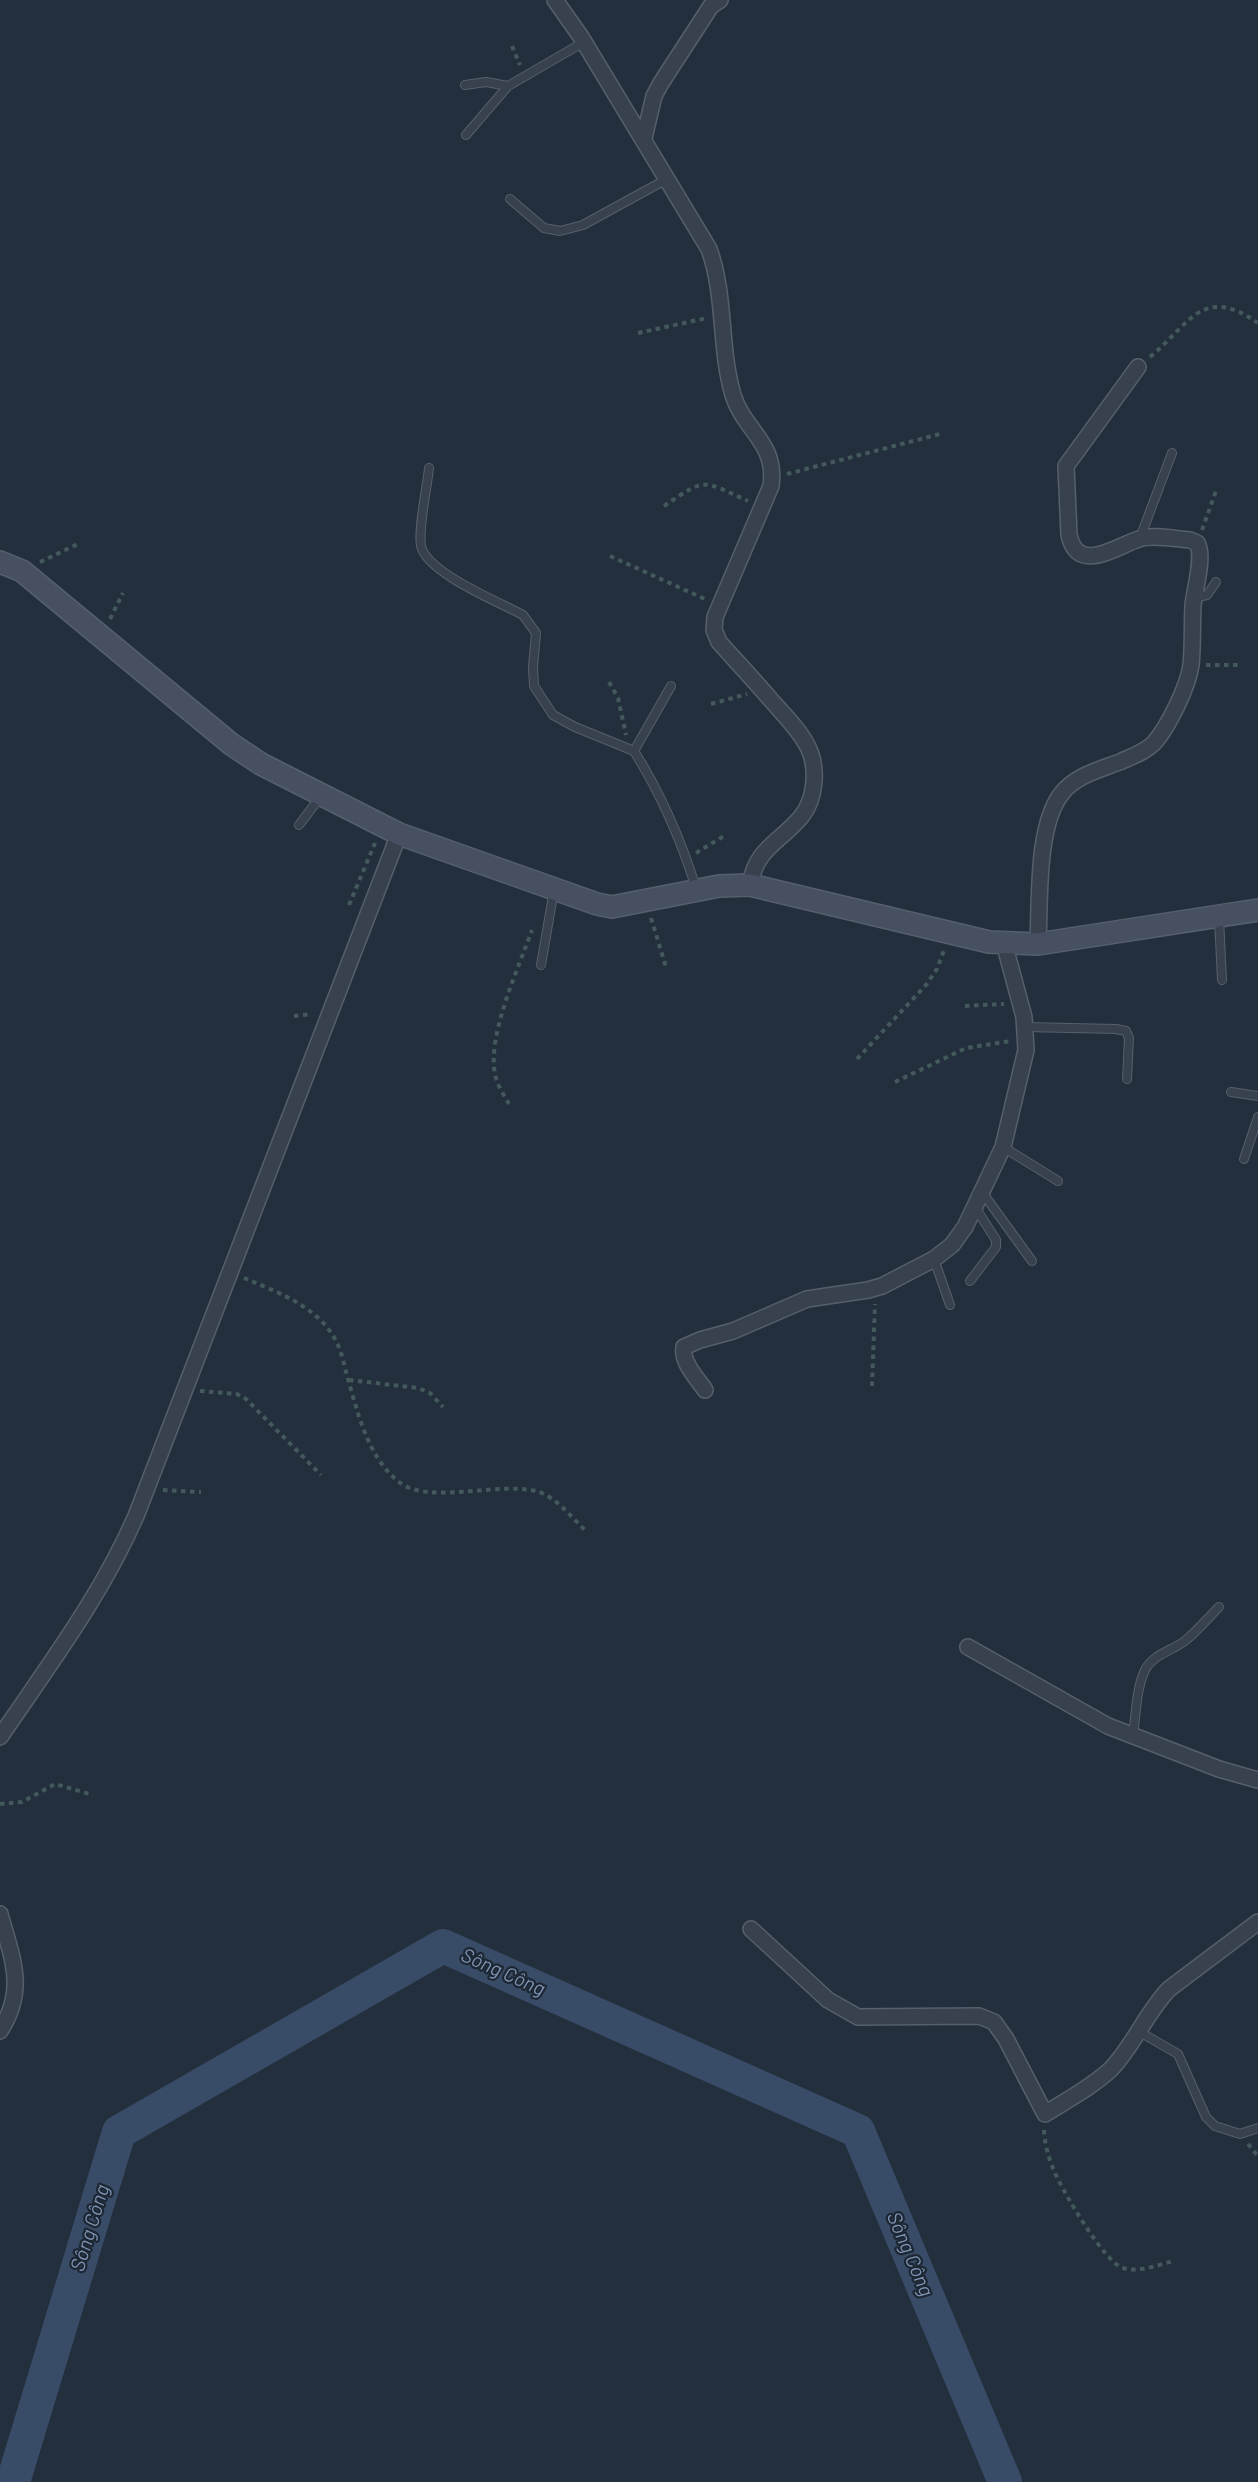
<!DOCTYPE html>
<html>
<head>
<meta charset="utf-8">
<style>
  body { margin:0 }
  canvas { display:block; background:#242f3e }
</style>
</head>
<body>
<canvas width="1258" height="2482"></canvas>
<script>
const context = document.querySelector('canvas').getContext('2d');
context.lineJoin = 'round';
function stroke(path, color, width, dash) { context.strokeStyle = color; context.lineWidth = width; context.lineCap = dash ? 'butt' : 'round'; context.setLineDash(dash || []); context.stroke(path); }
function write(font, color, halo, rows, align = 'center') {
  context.font = font + ' Barlow,sans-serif'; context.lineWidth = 4.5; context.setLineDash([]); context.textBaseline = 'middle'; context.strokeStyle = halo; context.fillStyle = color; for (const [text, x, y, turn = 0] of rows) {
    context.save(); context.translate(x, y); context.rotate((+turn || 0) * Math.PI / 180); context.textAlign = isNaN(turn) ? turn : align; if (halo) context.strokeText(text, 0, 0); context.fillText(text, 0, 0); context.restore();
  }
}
const river = new Path2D(`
  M 13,2482 L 119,2132 L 443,1946 L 858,2131 L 1005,2482`);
const path = new Path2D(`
  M 512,46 L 520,65
  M 638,333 L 707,318
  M 1150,357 C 1190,324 1202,284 1258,323
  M 787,474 L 940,434
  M 664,506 C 707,477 701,480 748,501
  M 1202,530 L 1216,491
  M 610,556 L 707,600
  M 40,562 L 80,543
  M 110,619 L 123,593
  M 1206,665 L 1238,665
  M 609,682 L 618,698 L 626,735
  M 711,704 L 747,694
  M 696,853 L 724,836
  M 349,905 L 375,843
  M 651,918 L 666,967
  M 965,1006 L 1004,1004
  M 294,1016 L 312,1014
  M 857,1059 L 926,985 L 937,969 L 944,950
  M 895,1082 L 966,1048 L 1011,1041
  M 509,1104 C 504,1095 497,1085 495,1074 C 487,1035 519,967 532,930
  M 244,1278 C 275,1291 313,1305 332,1334 C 340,1346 343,1359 346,1372 C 357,1410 367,1457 399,1482 C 429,1506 502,1480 539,1492 C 557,1498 571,1517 585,1530
  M 349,1380 L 418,1388 L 430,1393 L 443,1407
  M 872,1386 L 875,1304
  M 200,1391 L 237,1394 L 246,1399 L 321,1475
  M 163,1490 L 201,1492
  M 0,1804 L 22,1802 L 55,1784 L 93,1795
  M 1044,2130 C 1045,2146 1049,2160 1056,2175 C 1064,2193 1105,2263 1123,2268 C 1139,2273 1158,2265 1173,2261
  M 1248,2144 L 1258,2156`);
const lane = new Path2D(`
  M 465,85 L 486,82 L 508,86 L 584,42
  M 466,135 L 508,86
  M 510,199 L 544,228 L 560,231 L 583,225 L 667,179
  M 429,468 C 427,488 418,528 421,546 C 427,573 499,602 523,615 L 536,633 L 533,667 L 534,686 L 553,715 L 575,727 L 634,751 L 671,686
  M 1140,538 L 1172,453
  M 1193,598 L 1207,595 L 1216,582
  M 634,751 C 661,794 681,840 696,888
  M 299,825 L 321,796
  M 1219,918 L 1222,980
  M 541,965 L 554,890
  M 1025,1027 L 1116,1029 L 1126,1031 L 1129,1038 L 1127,1079
  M 1231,1092 L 1258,1096
  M 1003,1147 L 1058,1181
  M 1244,1159 L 1258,1117
  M 982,1192 L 1032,1261
  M 934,1259 L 950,1305
  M 970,1281 L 996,1247 L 996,1240 L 975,1207
  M 1133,1735 C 1136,1715 1136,1689 1145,1670 C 1154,1653 1173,1651 1186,1640 C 1198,1630 1208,1618 1219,1607
  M 1138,2031 L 1178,2054 L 1206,2117 L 1215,2126 L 1240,2134 L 1258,2128`);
const street = new Path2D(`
  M 555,0 L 581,37 L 709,249 C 726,296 719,347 733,395 C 744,431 777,442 771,486 L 715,617 L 714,630 L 719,642 C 736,661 754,680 771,700 C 784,715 799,729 808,747 C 818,767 816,799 801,817 C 779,843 756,848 750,885
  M 644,138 L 654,96 L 661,83 L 711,6 L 720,0
  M 1038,944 C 1040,903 1036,825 1062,793 C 1076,775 1102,769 1122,761 C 1133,756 1145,752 1154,743 C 1168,727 1188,687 1191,665 C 1193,646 1192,626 1193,606 C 1194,590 1205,557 1197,543 L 1190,540 C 1175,539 1153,534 1139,539 C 1117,546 1078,575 1069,535 L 1066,466 L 1138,367
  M 705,1390 C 697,1378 681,1362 684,1347 L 700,1340 L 733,1331 L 807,1299 L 868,1290 L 882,1286 L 934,1259 L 952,1245 L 965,1227 L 1003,1147 L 1026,1050 L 1024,1017 L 1004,943
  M 968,1647 L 1108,1726 L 1219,1769 L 1258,1780
  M 0,1737 C 49,1665 101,1596 136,1516 L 399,834
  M 0,1914 C 12,1958 27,1989 0,2031
  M 751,1929 L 828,2000 L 858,2017 L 979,2016 L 994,2022 L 1006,2039 L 1045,2114 C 1067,2100 1092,2087 1111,2069 C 1134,2045 1146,2013 1169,1989 L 1258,1922`);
const secondary = new Path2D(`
  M 0,562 L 22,571 L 231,744 L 261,764 L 399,834 L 597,904 L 612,907 L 719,886 L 750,885 L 989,942 L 1038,944 L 1258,910`);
const waterNames = [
  ["Sông Công",503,1972,24],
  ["Sông Công",90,2228,-73],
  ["Sông Công",910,2254,67]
];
stroke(river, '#394c67', 34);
stroke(lane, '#565f6c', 10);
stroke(street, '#565f6c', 18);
stroke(secondary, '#565f6c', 24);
stroke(path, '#44595c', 4, [4.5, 4.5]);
stroke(lane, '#38414e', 8);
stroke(street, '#38414e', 15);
stroke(secondary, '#465061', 21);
write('italic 20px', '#7c92b1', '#1d2633', waterNames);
</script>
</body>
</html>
